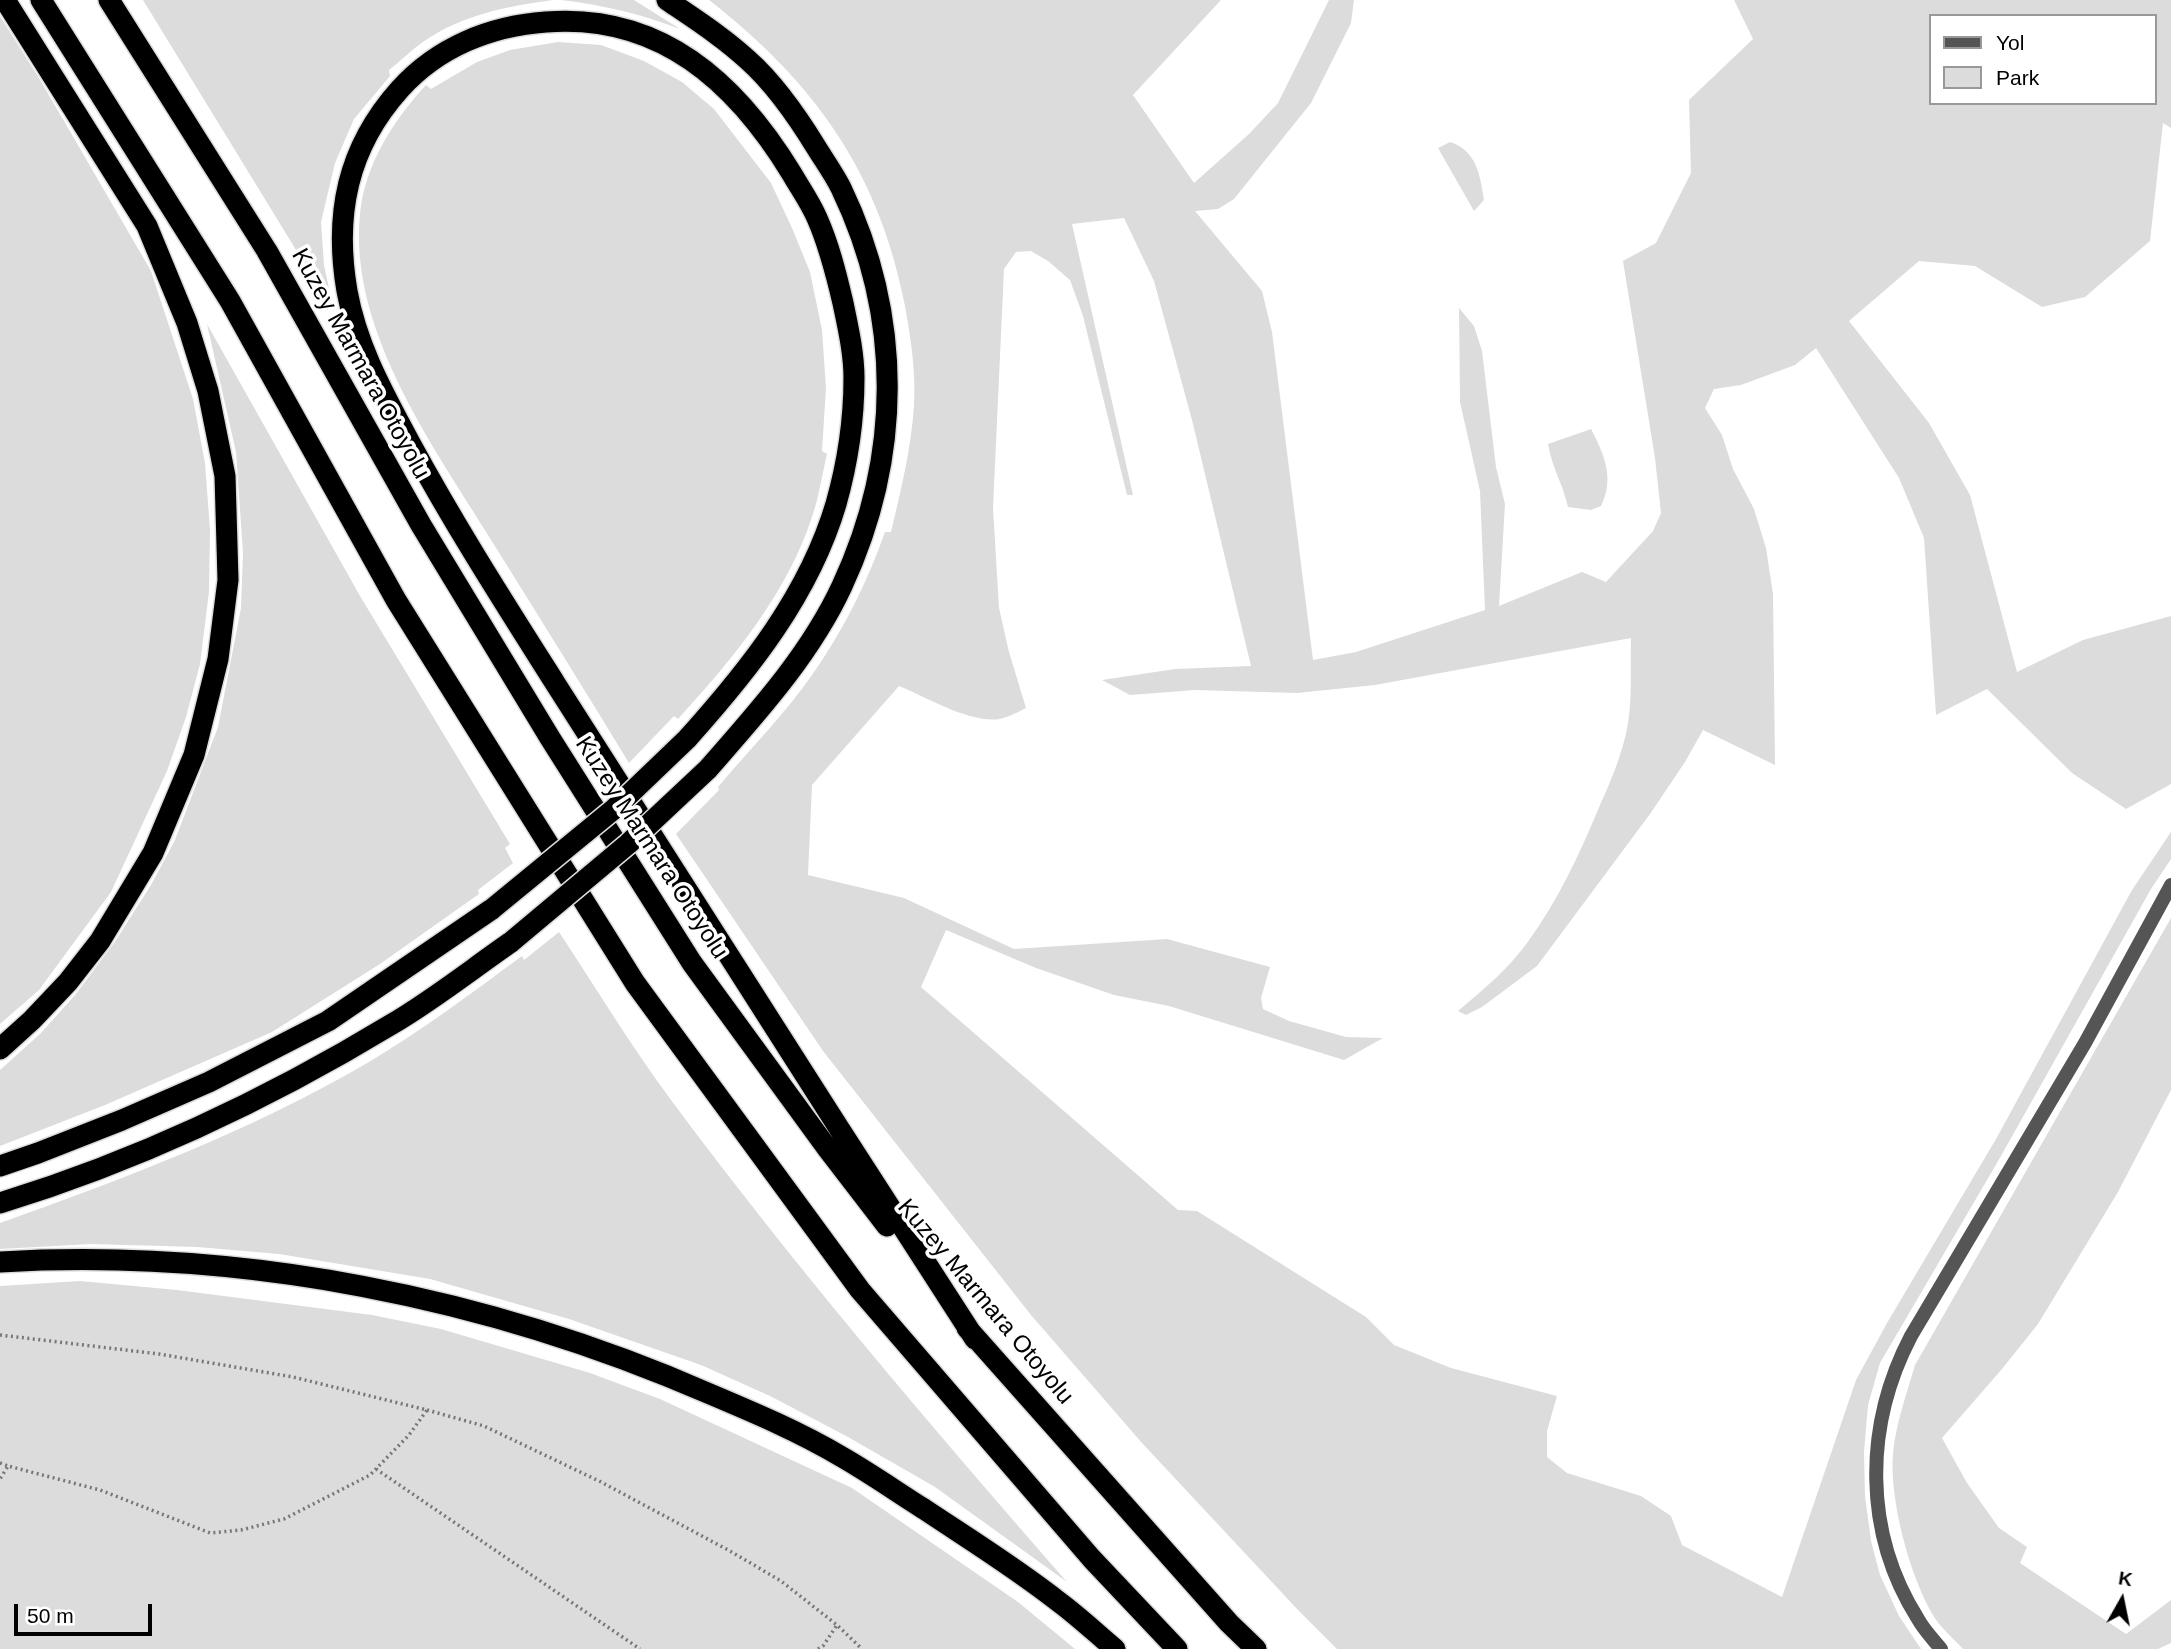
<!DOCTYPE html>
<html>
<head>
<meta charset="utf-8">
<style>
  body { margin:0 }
  #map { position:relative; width:2171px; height:1649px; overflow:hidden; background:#fff; font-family:Helvetica,sans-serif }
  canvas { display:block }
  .legend { position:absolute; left:1929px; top:14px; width:228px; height:91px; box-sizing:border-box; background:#fff; border:2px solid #999; margin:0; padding:9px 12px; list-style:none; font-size:21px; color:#000 }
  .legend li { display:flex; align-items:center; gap:14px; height:35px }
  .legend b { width:35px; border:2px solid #999 }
  .north { position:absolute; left:2087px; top:1565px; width:70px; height:70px; -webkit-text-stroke:5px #fff; paint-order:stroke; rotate:9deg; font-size:19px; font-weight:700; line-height:28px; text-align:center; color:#000 }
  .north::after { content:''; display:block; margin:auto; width:24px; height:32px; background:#000; clip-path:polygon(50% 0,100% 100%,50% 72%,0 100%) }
  .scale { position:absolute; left:14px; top:1604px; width:138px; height:32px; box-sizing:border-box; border:4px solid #000; border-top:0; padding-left:9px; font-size:21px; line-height:24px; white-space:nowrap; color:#000; -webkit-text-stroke:5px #fff; paint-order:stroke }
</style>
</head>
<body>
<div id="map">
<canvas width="2171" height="1649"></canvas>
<ul class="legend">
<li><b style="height:9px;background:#555"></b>Yol</li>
<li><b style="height:19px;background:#dcdcdc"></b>Park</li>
</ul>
<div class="north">K</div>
<div class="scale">50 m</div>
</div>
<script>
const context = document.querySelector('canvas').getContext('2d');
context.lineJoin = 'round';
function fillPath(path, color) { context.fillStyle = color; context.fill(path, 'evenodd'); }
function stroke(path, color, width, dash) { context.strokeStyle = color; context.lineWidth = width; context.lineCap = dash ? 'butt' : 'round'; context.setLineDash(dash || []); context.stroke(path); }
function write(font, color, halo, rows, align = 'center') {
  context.font = font + ' Helvetica,sans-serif'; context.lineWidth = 7; context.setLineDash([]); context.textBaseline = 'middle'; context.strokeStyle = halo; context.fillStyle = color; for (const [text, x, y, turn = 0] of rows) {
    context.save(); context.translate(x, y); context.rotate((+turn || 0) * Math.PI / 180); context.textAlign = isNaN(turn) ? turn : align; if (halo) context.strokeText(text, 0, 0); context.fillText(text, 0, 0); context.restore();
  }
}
const green = new Path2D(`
  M 143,0 L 553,0 C 508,6 461,15 423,42 C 411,50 401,61 389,70 L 390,76 L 354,119 L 335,163 L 321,222 L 324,265 L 334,312 Z
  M 561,0 L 634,0 L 680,29 C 641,14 603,5 561,0 Z
  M 709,0 L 1221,0 L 1133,95 L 1194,183 L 1249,134 L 1278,103 L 1329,0 L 1354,0 L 1351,23 L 1311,103 L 1234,199 L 1218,209 L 1195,211 L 1262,291 L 1272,332 L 1313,660 L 1356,652 L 1485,610 L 1480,491 L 1460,402 L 1459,308 L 1474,326 L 1482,351 L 1496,467 L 1505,504 L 1499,606 L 1582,572 L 1606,582 L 1653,531 L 1661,513 L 1655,458 L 1623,261 L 1656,243 L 1691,173 L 1689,100 L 1753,39 L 1734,0 L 2171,0 L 2171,128 L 2163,123 L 2150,241 L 2085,297 L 2042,307 L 1975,266 L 1919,261 L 1849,321 L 1929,423 L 1970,495 L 2017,672 L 2083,640 L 2171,616 L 2171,784 L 2126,809 L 2072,773 L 1987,689 L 1936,715 L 1924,538 L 1899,478 L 1816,348 L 1795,365 L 1741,385 L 1714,389 L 1705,408 L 1722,435 L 1733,469 L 1754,509 L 1766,548 L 1773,594 L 1775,765 L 1703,730 L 1685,762 L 1650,814 L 1537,966 L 1482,1007 L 1466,1015 L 1458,1011 C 1483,990 1508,969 1527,943 C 1558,901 1580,853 1600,805 C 1610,783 1620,759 1626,734 C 1633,703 1630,671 1631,638 L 1375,685 L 1297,693 L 1195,690 L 1130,695 L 1102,680 L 1175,669 L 1251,666 L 1192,420 L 1154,281 L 1124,218 L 1072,224 L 1133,495 L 1127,495 L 1083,316 L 1070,280 L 1048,261 L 1031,251 L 1016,252 L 1004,269 L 993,508 L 999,608 L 1009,652 L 1026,708 C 1018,712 1009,717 1000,719 C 971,724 926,697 899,686 L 812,785 L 808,875 L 904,898 L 1014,949 L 1167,939 L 1270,967 L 1261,998 L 1263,1009 L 1289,1021 L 1346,1037 L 1383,1038 L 1344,1060 L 1169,1006 L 1114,995 L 1036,968 L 946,930 L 921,987 L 1178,1210 L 1197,1211 L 1366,1317 L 1394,1345 L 1451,1368 L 1557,1396 L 1547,1431 L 1547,1457 L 1567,1473 L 1641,1496 L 1671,1516 L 1682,1545 L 1782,1597 L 1856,1380 L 1887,1323 L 1996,1139 L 2132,890 L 2171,832 L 2171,859 L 2151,889 L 2001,1156 L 1880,1363 L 1868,1405 L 1864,1452 L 1865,1496 L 1871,1541 L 1880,1575 L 1899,1616 L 1921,1649 L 1337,1649 L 1298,1610 L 1142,1443 L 1031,1315 L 823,1051 L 676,834 L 719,790 L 718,787 C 749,750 784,715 812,675 C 843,631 867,583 885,532 L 891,532 C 901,490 911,449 914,406 C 916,373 911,339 905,306 C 879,172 815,83 709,0 ZM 1931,16 L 2155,16 L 2155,103 L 1931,103 Z
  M 0,16 L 39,78 L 151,271 L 193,399 L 205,463 L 210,530 L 209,592 L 200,664 L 186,717 L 167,771 L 111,892 L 39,990 L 0,1024 Z
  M 558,42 L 601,45 L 644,61 L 682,82 L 714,109 L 771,183 L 792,228 L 810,272 L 822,330 L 826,388 L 822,451 L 827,454 C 822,475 819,497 812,517 C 787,594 732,660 678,719 L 674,716 L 629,763 C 586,692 542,622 498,551 C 439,454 348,334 360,214 C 365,164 393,121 426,85 L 431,89 L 477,62 L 510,50 Z
  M 1450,142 C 1477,151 1480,175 1484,200 L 1474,211 L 1438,148 Z
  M 207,324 L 360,596 L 510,844 L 505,848 L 513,863 L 478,890 L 479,894 L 380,964 L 272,1032 L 105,1105 L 0,1146 L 0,1070 L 40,1034 L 75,995 L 114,943 L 151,885 L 175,840 L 218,727 L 241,608 L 243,553 L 236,452 Z
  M 1591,429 C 1604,454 1615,478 1601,506 L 1591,510 L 1568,507 C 1563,484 1552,468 1548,444 Z
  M 2171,918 L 2171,1090 L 2118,1192 L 2038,1324 L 2002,1369 L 1942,1438 L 1967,1483 L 1999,1528 L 2027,1547 L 2020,1563 L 2126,1634 L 2171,1600 L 2171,1643 L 2158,1649 L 1963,1649 C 1954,1639 1942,1629 1934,1617 C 1910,1577 1889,1500 1893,1453 C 1896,1423 1907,1393 1915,1365 Z
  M 559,932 C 596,988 631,1046 671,1100 C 795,1267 930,1425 1067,1582 L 935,1487 L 848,1437 L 770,1396 L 701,1365 L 569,1319 L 430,1279 L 279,1254 L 197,1247 L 91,1244 L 0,1249 L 0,1223 C 126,1178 253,1130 369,1062 C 422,1030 472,993 522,956 L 524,960 Z
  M 80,1281 L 177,1290 L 372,1315 L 441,1329 L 590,1373 L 660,1399 L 852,1488 L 1018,1602 L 1075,1649 L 0,1649 L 0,1286 Z`);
const path = new Path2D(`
  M 0,1335 L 159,1354 L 293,1377 L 427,1410 L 409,1435 L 370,1475 L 284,1519 L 241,1530 L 210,1533 L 100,1490 L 8,1466 L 0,1479
  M 427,1410 L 484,1426 L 601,1482 L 730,1551 L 781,1581 L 837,1625 L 862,1649
  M 0,1463 L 8,1466
  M 376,1469 L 640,1649
  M 818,1649 L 823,1646 L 837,1625`);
const tertiary = new Path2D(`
  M 1941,1649 C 1933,1639 1924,1630 1918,1619 C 1863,1532 1864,1426 1911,1336 L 2085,1043 L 2171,885`);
const motorway = new Path2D(`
  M 41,0 L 230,301 L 396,600 L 635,983 L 860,1290 L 1092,1559 L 1177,1649
  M 109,0 L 267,251 L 421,525 L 550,738 L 692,963 L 827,1148 L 887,1226
  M 667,0 C 695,19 723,37 748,60 C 775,84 797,116 816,147 C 824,160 834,174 841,188 C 903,317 902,457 842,586 C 810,655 757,713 708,769
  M 687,739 C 749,670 809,595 836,504 C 847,465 854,420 854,378 C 854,353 848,327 843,303 C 836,273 829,245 817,218 C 810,202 800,188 792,174 C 736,82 660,13 546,22 C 490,26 438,47 400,89 C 347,148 334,215 347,291 C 357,347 384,394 410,443 C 455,526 505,604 555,683 C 694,903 834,1121 975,1339
  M 0,1049 L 32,1020 L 68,982 L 100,941 L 153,853 L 194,755 L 218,659 L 228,580 L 225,476 L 208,391 L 187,323 L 147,226 L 5,0
  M 0,1166 L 38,1153 L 122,1120 L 209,1082 L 328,1021 L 492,909
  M 0,1203 C 137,1161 270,1098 392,1024 C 433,1000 472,969 511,942
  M 0,1262 C 242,1248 488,1297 710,1394 C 755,1413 800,1432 842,1457 C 870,1473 897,1492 924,1509 C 969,1539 1016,1568 1059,1602 C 1078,1616 1096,1633 1115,1649
  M 967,1328 L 1229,1623 L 1256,1649`);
const motorwayBridge = new Path2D(`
  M 492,909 L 614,809 L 687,739
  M 511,942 L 628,844 L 708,769`);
const streetNames = [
  ["Kuzey Marmara Otoyolu",360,364,61],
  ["Kuzey Marmara Otoyolu",651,848,57],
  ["Kuzey Marmara Otoyolu",985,1302,50]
];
fillPath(green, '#dcdcdc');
stroke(motorway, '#dbdbdb', 24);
stroke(path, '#777', 3.5, [2, 3.5]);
stroke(tertiary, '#555', 14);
stroke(motorway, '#000', 21);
stroke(motorwayBridge, '#dbdbdb', 24, []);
stroke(motorwayBridge, '#000', 21);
write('24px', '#000', '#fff', streetNames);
</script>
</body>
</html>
